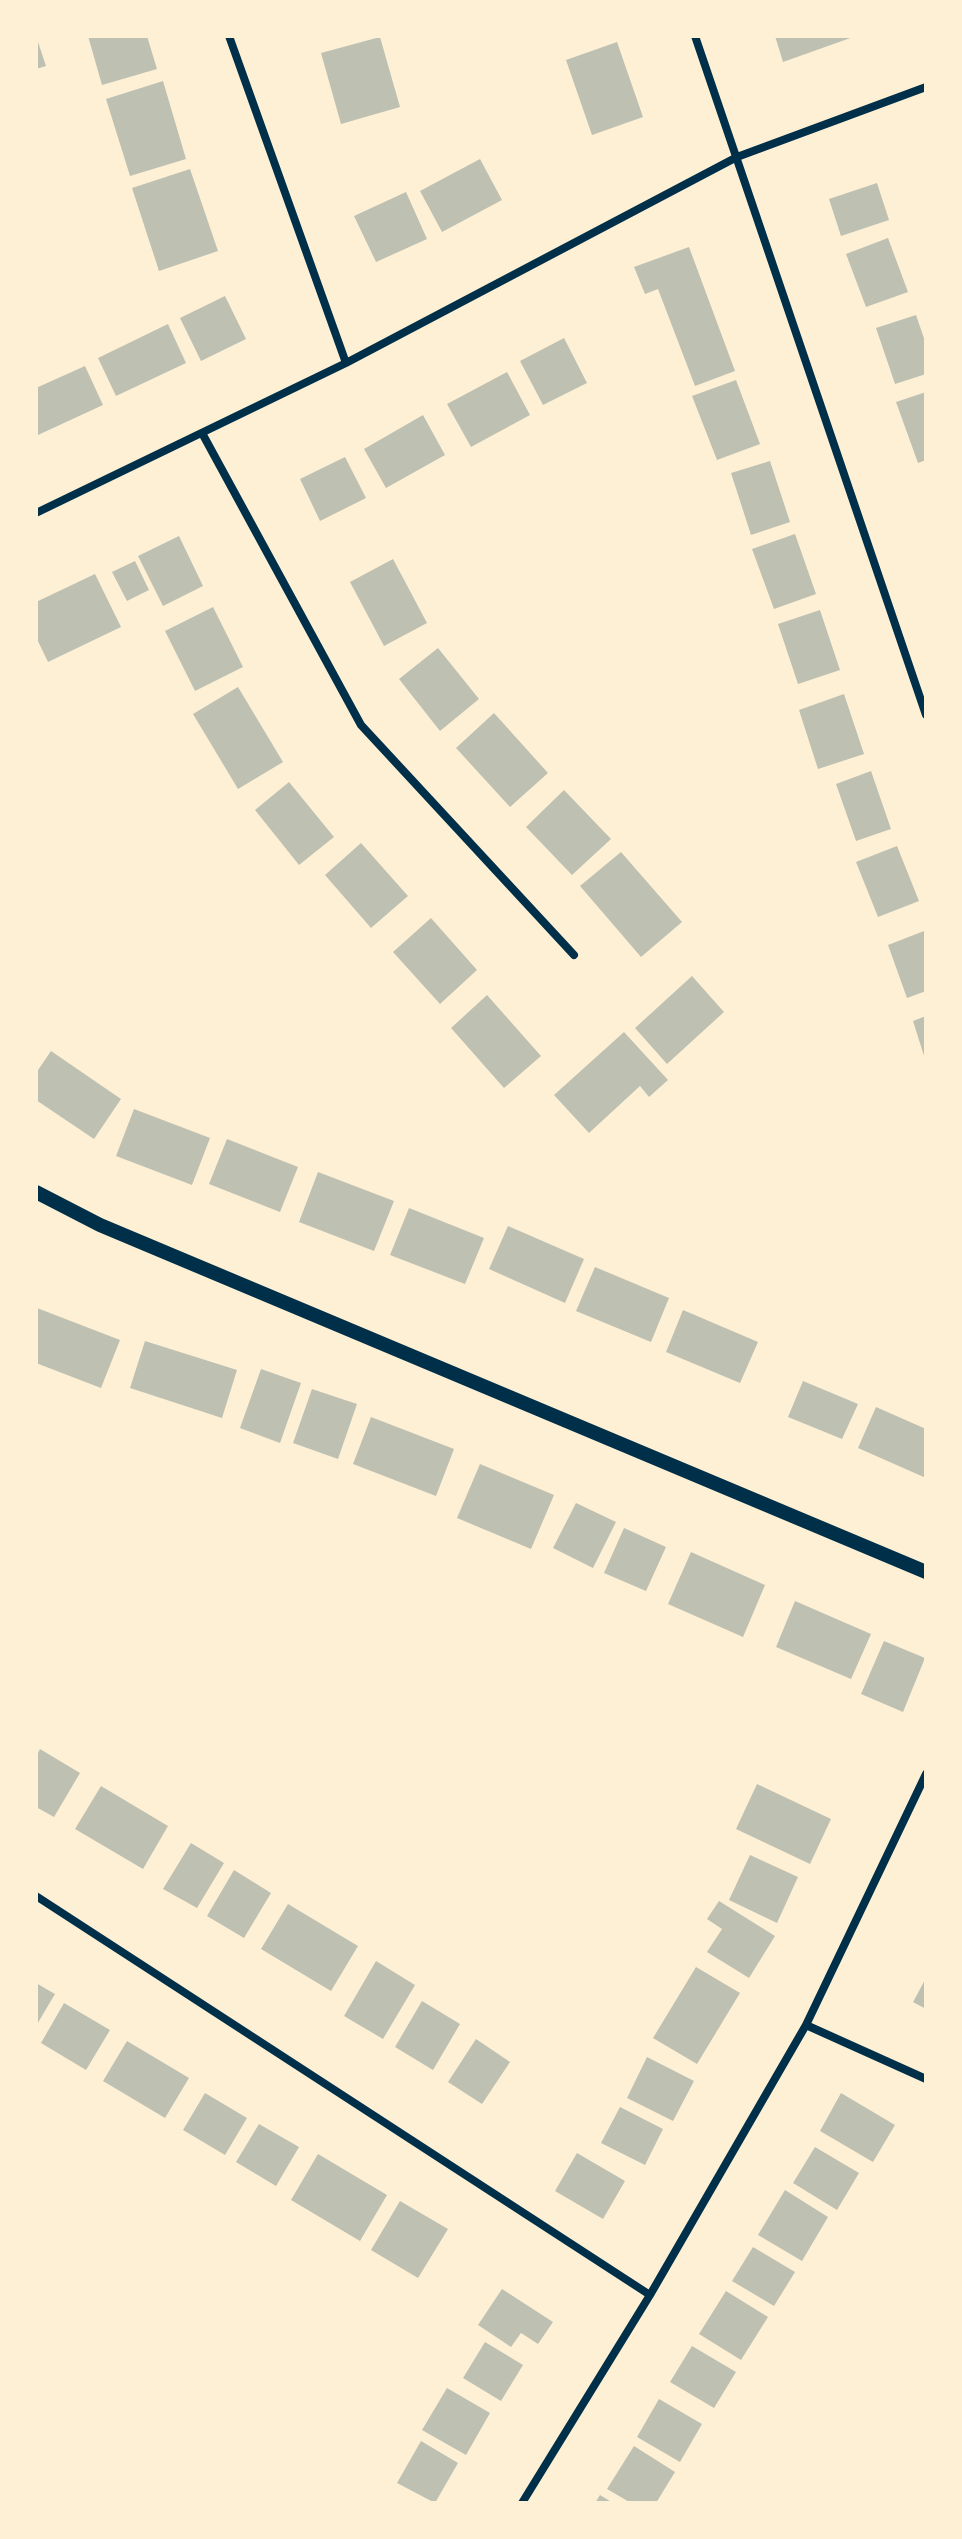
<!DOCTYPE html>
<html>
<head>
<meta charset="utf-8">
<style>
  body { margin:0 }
  #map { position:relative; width:962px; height:2539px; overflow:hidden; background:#fdf0d5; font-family:Bitter,serif }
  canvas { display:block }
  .frame { position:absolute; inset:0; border:38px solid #fdf0d5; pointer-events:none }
</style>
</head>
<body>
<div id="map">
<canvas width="962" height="2539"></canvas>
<div class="frame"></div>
</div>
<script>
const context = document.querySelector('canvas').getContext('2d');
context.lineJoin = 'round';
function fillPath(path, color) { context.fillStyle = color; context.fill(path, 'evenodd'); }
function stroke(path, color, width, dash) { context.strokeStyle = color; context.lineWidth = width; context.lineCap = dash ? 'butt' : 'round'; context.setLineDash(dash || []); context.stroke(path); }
const building = new Path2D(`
  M 36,36 L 46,66 L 36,69 Z
  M 88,36 L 147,36 L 157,69 L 102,85 Z
  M 775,36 L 856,36 L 783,62 Z
  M 380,37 L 400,107 L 341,124 L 321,53 Z
  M 617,42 L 643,117 L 592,135 L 566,60 Z
  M 163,81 L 186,159 L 130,176 L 106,99 Z
  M 480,159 L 502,200 L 442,232 L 420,191 Z
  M 190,169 L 218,251 L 159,271 L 132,188 Z
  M 877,183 L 889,220 L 841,236 L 829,199 Z
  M 406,192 L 427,239 L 376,262 L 354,216 Z
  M 888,238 L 908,292 L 866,307 L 846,254 Z
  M 689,247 L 735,371 L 695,386 L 658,289 L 645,294 L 634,267 Z
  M 225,296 L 246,339 L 201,361 L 180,318 Z
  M 916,315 L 926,344 L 926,374 L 895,384 L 876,328 Z
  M 168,324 L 186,363 L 116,396 L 98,358 Z
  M 564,338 L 587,383 L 543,405 L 520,361 Z
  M 85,366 L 103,405 L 38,435 L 36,388 Z
  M 507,372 L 530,415 L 471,447 L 447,404 Z
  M 736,380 L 760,444 L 717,460 L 692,396 Z
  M 926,392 L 926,460 L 918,463 L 896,402 Z
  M 423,415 L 445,455 L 386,488 L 364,449 Z
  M 345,457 L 366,498 L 320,521 L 300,479 Z
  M 770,461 L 790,522 L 751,535 L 731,473 Z
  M 795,534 L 816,594 L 774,609 L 752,549 Z
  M 179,536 L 203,586 L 163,606 L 138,556 Z
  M 393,559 L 427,623 L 384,646 L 350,582 Z
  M 135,561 L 149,590 L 127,601 L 112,572 Z
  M 95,574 L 121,627 L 48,662 L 36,637 L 36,602 Z
  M 213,607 L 243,667 L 195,691 L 165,631 Z
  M 820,610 L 840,670 L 798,684 L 778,624 Z
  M 438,648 L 479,699 L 440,731 L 399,679 Z
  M 238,687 L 283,762 L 238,789 L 193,714 Z
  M 844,694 L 864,754 L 818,769 L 799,710 Z
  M 494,713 L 548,773 L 510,807 L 456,748 Z
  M 871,771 L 891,829 L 856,841 L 836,784 Z
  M 289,782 L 334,837 L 299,865 L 255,810 Z
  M 564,790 L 611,839 L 572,875 L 526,827 Z
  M 361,843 L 408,896 L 371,928 L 325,875 Z
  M 897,846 L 919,901 L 878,917 L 856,862 Z
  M 621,852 L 682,922 L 641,957 L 580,886 Z
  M 431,918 L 477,970 L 440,1004 L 393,952 Z
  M 924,931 L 926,991 L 907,998 L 888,945 Z
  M 692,976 L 724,1012 L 667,1064 L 635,1028 Z
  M 487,995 L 541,1056 L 504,1088 L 451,1028 Z
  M 926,1016 L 926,1059 L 925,1059 L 913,1021 Z
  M 624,1032 L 668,1080 L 649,1097 L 640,1086 L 589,1133 L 554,1095 Z
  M 51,1051 L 121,1099 L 94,1139 L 36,1100 L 36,1073 Z
  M 134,1109 L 210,1138 L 192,1185 L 116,1156 Z
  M 227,1139 L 298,1167 L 280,1212 L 209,1184 Z
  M 318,1172 L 394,1201 L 374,1251 L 299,1222 Z
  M 409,1208 L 484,1238 L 465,1284 L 390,1255 Z
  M 508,1226 L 584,1259 L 565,1303 L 489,1269 Z
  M 595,1267 L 669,1298 L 651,1342 L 576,1311 Z
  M 37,1308 L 120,1340 L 101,1388 L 36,1363 Z
  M 683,1310 L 758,1342 L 740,1383 L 666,1352 Z
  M 145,1341 L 237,1370 L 222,1418 L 130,1388 Z
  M 261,1369 L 301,1383 L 280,1443 L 240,1428 Z
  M 803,1381 L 858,1404 L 842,1439 L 788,1417 Z
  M 312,1389 L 357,1404 L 338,1459 L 293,1443 Z
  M 876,1407 L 926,1429 L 926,1478 L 858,1448 Z
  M 371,1417 L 454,1449 L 436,1496 L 353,1464 Z
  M 480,1464 L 554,1495 L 531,1549 L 457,1518 Z
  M 576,1503 L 616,1522 L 593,1568 L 553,1548 Z
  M 624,1528 L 666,1547 L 646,1591 L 604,1573 Z
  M 691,1552 L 765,1585 L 743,1637 L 668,1604 Z
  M 795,1601 L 871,1634 L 851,1679 L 776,1647 Z
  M 884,1641 L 925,1658 L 903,1712 L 861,1694 Z
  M 40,1749 L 80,1773 L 54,1817 L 36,1807 L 36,1757 Z
  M 757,1784 L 831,1819 L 810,1864 L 736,1829 Z
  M 101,1786 L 168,1826 L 143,1869 L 75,1829 Z
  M 191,1843 L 224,1863 L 197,1908 L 163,1889 Z
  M 750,1855 L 798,1877 L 777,1923 L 729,1900 Z
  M 234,1870 L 271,1893 L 244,1938 L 207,1916 Z
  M 719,1901 L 775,1936 L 749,1978 L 707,1952 L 722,1929 L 707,1919 Z
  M 288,1904 L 358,1946 L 331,1991 L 261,1949 Z
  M 376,1961 L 415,1985 L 383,2039 L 344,2016 Z
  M 696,1967 L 740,1993 L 697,2064 L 653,2038 Z
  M 926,1978 L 926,2009 L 913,2002 Z
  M 36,1983 L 55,1994 L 36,2026 Z
  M 422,2001 L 460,2024 L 433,2070 L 395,2047 Z
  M 64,2003 L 110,2030 L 86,2070 L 41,2043 Z
  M 476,2039 L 510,2062 L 482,2104 L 448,2082 Z
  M 127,2041 L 189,2078 L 165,2118 L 103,2081 Z
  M 647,2057 L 694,2081 L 673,2121 L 627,2098 Z
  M 205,2093 L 247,2118 L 225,2155 L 183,2130 Z
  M 841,2093 L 895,2125 L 873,2162 L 820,2131 Z
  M 620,2107 L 663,2129 L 645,2165 L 601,2143 Z
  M 259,2124 L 299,2147 L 276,2186 L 236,2162 Z
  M 815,2147 L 859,2173 L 837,2210 L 793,2183 Z
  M 577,2153 L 625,2181 L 603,2219 L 555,2191 Z
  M 318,2154 L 387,2195 L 360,2241 L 291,2200 Z
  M 785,2190 L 828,2217 L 802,2261 L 758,2235 Z
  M 400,2201 L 448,2229 L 418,2278 L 371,2250 Z
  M 753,2247 L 795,2272 L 774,2306 L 732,2281 Z
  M 502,2289 L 553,2322 L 538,2344 L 521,2333 L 511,2347 L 478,2325 Z
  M 726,2291 L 768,2317 L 741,2360 L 699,2334 Z
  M 485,2342 L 523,2365 L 501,2401 L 463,2378 Z
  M 692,2346 L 736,2372 L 714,2408 L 670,2382 Z
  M 447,2388 L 490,2413 L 466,2455 L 422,2430 Z
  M 659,2399 L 702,2424 L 680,2462 L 637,2437 Z
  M 421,2441 L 458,2463 L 435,2503 L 397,2483 Z
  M 634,2446 L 675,2472 L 656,2503 L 631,2503 L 607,2489 Z
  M 600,2495 L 613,2503 L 595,2503 Z`);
const minor = new Path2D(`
  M 229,36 L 346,363
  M 695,36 L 926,715
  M 202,433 L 361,725 L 574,955
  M 36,513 L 346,363 L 737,157 L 926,87
  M 36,1896 L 650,2295
  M 806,2025 L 926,2079
  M 522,2503 L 650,2295 L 806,2025 L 926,1774`);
const tertiary = new Path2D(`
  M 36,1192 L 100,1225 L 926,1572`);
fillPath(building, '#bec0b2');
stroke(minor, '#003049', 8);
stroke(tertiary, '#003049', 14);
</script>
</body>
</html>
